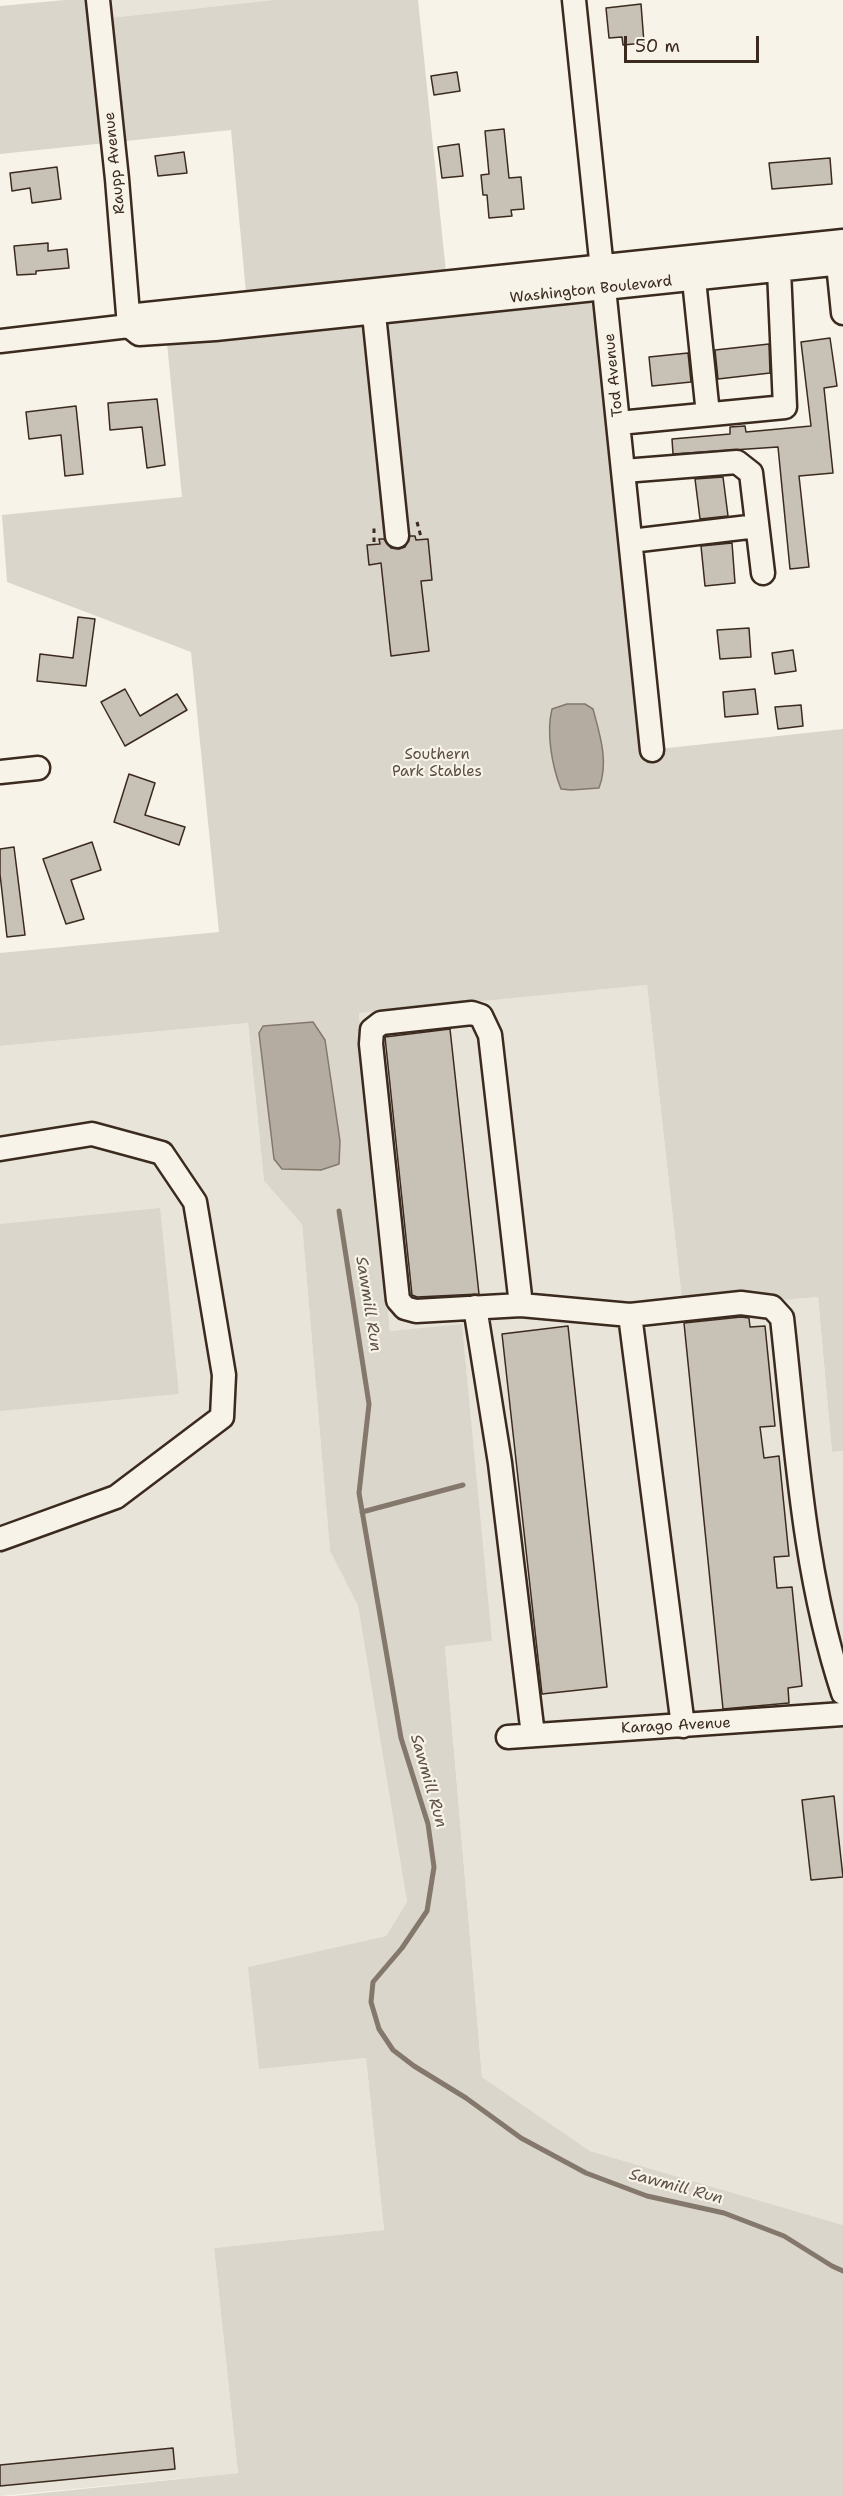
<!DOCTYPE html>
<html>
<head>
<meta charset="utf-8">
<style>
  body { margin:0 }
  #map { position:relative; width:843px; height:2496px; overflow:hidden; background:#f7f3e8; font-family:"Shantell Sans",sans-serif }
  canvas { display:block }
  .scale { position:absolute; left:624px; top:36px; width:135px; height:27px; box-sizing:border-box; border:3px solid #3b2a1e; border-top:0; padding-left:8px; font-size:18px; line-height:21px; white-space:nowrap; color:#3b2a1e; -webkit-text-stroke:4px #f7f3e8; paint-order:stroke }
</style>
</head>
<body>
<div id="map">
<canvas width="843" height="2496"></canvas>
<div class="scale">50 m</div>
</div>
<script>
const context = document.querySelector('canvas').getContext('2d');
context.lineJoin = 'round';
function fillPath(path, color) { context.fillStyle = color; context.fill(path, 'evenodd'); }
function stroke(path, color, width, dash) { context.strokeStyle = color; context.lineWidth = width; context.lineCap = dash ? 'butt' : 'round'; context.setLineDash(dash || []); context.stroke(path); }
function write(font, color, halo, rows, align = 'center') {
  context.font = font + ' "Shantell Sans",sans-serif'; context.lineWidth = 4.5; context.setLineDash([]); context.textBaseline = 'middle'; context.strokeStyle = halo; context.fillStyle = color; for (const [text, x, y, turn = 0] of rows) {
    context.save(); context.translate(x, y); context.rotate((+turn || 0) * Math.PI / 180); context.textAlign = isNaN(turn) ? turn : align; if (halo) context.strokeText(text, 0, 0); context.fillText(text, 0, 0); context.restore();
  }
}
const built = new Path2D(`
  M 98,0 L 273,0 L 100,19 Z
  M 647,985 L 683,1309 L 818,1297 L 832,1452 L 843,1451 L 843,2225 L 590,2151 L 482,2077 L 445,1645 L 491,1641 L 462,1325 L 390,1331 L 359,1012 Z
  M 248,1023 L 264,1181 L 302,1223 L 330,1551 L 358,1606 L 407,1902 L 386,1936 L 249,1967 L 259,2068 L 366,2058 L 384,2230 L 214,2248 L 238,2473 L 0,2496 L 0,1046 Z`);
const green = new Path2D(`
  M 65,0 L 98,0 L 100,19 L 273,0 L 418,0 L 447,282 L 606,289 L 659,749 L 843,729 L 843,1451 L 832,1452 L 818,1297 L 683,1309 L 647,985 L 359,1013 L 390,1331 L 462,1324 L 492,1641 L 445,1646 L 482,2077 L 590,2151 L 843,2225 L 843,2496 L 14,2496 L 238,2473 L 214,2248 L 384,2230 L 366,2058 L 259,2069 L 248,1967 L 386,1936 L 407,1902 L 358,1606 L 330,1551 L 302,1224 L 264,1181 L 248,1023 L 0,1046 L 0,953 L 219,932 L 191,652 L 7,582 L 2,515 L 182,497 L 166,333 L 247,304 L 231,130 L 0,154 L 0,6 Z
  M 160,1208 L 179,1394 L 0,1411 L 0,1224 Z`);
const water = new Path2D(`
  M 567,704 L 585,704 L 593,709 C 600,735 609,762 599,788 L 571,790 L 561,789 C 552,766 546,733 552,709 Z
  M 313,1022 L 325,1040 L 340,1141 L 339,1164 L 321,1170 L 282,1169 L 274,1159 L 259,1033 L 263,1026 Z`);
const stream = new Path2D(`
  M 339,1211 L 369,1404 L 359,1493 L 401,1738 L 428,1824 L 434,1867 L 427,1911 L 402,1948 L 373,1982 L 371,2002 L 379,2029 L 393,2050 L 414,2066 L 466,2098 L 521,2138 L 586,2173 L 647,2196 L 724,2213 L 784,2236 L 832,2266 L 843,2271
  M 362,1512 L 463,1485`);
const building = new Path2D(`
  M 641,4 L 644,43 L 623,45 L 622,37 L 609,38 L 606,8 Z
  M 457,72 L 460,91 L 434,95 L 431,76 Z
  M 504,129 L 509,178 L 521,177 L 524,209 L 511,210 L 512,216 L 489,218 L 487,195 L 483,195 L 481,175 L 489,174 L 485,131 Z
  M 459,144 L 463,176 L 442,178 L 438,147 Z
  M 184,152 L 187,173 L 158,176 L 155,156 Z
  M 830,158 L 832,184 L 772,189 L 769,163 Z
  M 57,167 L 61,199 L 32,203 L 30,188 L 12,191 L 10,173 Z
  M 48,243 L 48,251 L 67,249 L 69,268 L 36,271 L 36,274 L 17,275 L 14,246 Z
  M 830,338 L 837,386 L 824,388 L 833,473 L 799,476 L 809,567 L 790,569 L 778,447 L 673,454 L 672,439 L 730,434 L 730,427 L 745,426 L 746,432 L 811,426 L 801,342 Z
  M 769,344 L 770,373 L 718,379 L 715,350 Z
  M 688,353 L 691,382 L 652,386 L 649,357 Z
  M 157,399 L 165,465 L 147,468 L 142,427 L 110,430 L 108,403 Z
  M 76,406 L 83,474 L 65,476 L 61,435 L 29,439 L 26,412 Z
  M 723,477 L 728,516 L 700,519 L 695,479 Z
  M 410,536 L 415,536 L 416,540 L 428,539 L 432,580 L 421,581 L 429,651 L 391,656 L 381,563 L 369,565 L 367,545 L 380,544 L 379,539 L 384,539 L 391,548 L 399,549 L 405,547 Z
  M 732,543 L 735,583 L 705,586 L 701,546 Z
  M 78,617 L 95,619 L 86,686 L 37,681 L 40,654 L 73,658 Z
  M 749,628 L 751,657 L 720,659 L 717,630 Z
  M 793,650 L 796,671 L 775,674 L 772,653 Z
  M 125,689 L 140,716 L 177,694 L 187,710 L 125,746 L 101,702 Z
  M 755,689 L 758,714 L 725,717 L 723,692 Z
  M 801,705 L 803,726 L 778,729 L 775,707 Z
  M 129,774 L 155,783 L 145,815 L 185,827 L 179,845 L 114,822 Z
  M 92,842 L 101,870 L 71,880 L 84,919 L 66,924 L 43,859 Z
  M 14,847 L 25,935 L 7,937 L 0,874 L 0,849 Z
  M 450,1029 L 479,1294 L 417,1297 L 412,1295 L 385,1037 Z
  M 741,1317 L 749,1318 L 750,1327 L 765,1326 L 775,1426 L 760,1427 L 764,1458 L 779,1456 L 789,1556 L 774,1557 L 777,1588 L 792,1587 L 802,1686 L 788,1688 L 789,1703 L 723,1709 L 684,1323 Z
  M 568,1326 L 607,1687 L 542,1694 L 502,1334 Z
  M 834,1796 L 843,1877 L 811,1880 L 802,1800 Z
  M 173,2448 L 175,2469 L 0,2486 L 0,2465 Z`);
const path = new Path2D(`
  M 417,522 L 421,537
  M 374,542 L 374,527`);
const minor = new Path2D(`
  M 98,0 L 117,179 L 129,326
  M 574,0 L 652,750
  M 838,264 L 843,313
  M 694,280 L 708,414
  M 369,298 L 375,324 L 397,536
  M 129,326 L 139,334 L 215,329 L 843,263
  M 0,341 L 129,326 L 137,315 L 843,241
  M 619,423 L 785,407 L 779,270
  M 624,471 L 737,462 L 751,473 L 763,573
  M 631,541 L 757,526
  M 0,772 L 38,768
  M 0,1149 L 92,1134 L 162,1153 L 195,1202 L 224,1375 L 222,1417 L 116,1497 L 0,1539
  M 521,1305 L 490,1035 L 481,1016 L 472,1013 L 381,1023 L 372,1030 L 371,1044 L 398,1300 L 405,1308 L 416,1311 L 521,1305 L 630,1315
  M 475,1307 L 500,1463 L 533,1735
  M 683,1726 L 630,1315 L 741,1303 L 772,1307 L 782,1318 C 796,1443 803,1572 843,1693
  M 508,1737 L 843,1714`);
const streetNames = [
  ["Raupp Avenue",115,163,-96],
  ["Washington Boulevard",591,290,-6],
  ["Tod Avenue",614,375,-96],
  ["Karago Avenue",676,1726,-3]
];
const parkNames = [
  ["Southern",437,755],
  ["Park Stables",437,772]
];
const waterNames = [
  ["Sawmill Run",368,1304,81],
  ["Sawmill Run",428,1781,74],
  ["Sawmill Run",676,2187,15]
];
fillPath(built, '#e9e4d9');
fillPath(green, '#dbd6cb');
fillPath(water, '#b4aca0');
stroke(water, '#84786c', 1.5);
stroke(stream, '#84786c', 5);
fillPath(building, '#c8c1b6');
stroke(building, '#3b2a1e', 1.5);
stroke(minor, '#3b2a1e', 27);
stroke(path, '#3b2a1e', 3, [4.5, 4.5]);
stroke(minor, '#f7f3e8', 22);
write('15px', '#3b2a1e', '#f7f3e8', streetNames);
write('15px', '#5b4c41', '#f7f3e8', parkNames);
write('italic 16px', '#5f5145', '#f7f3e8', waterNames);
</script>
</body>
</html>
